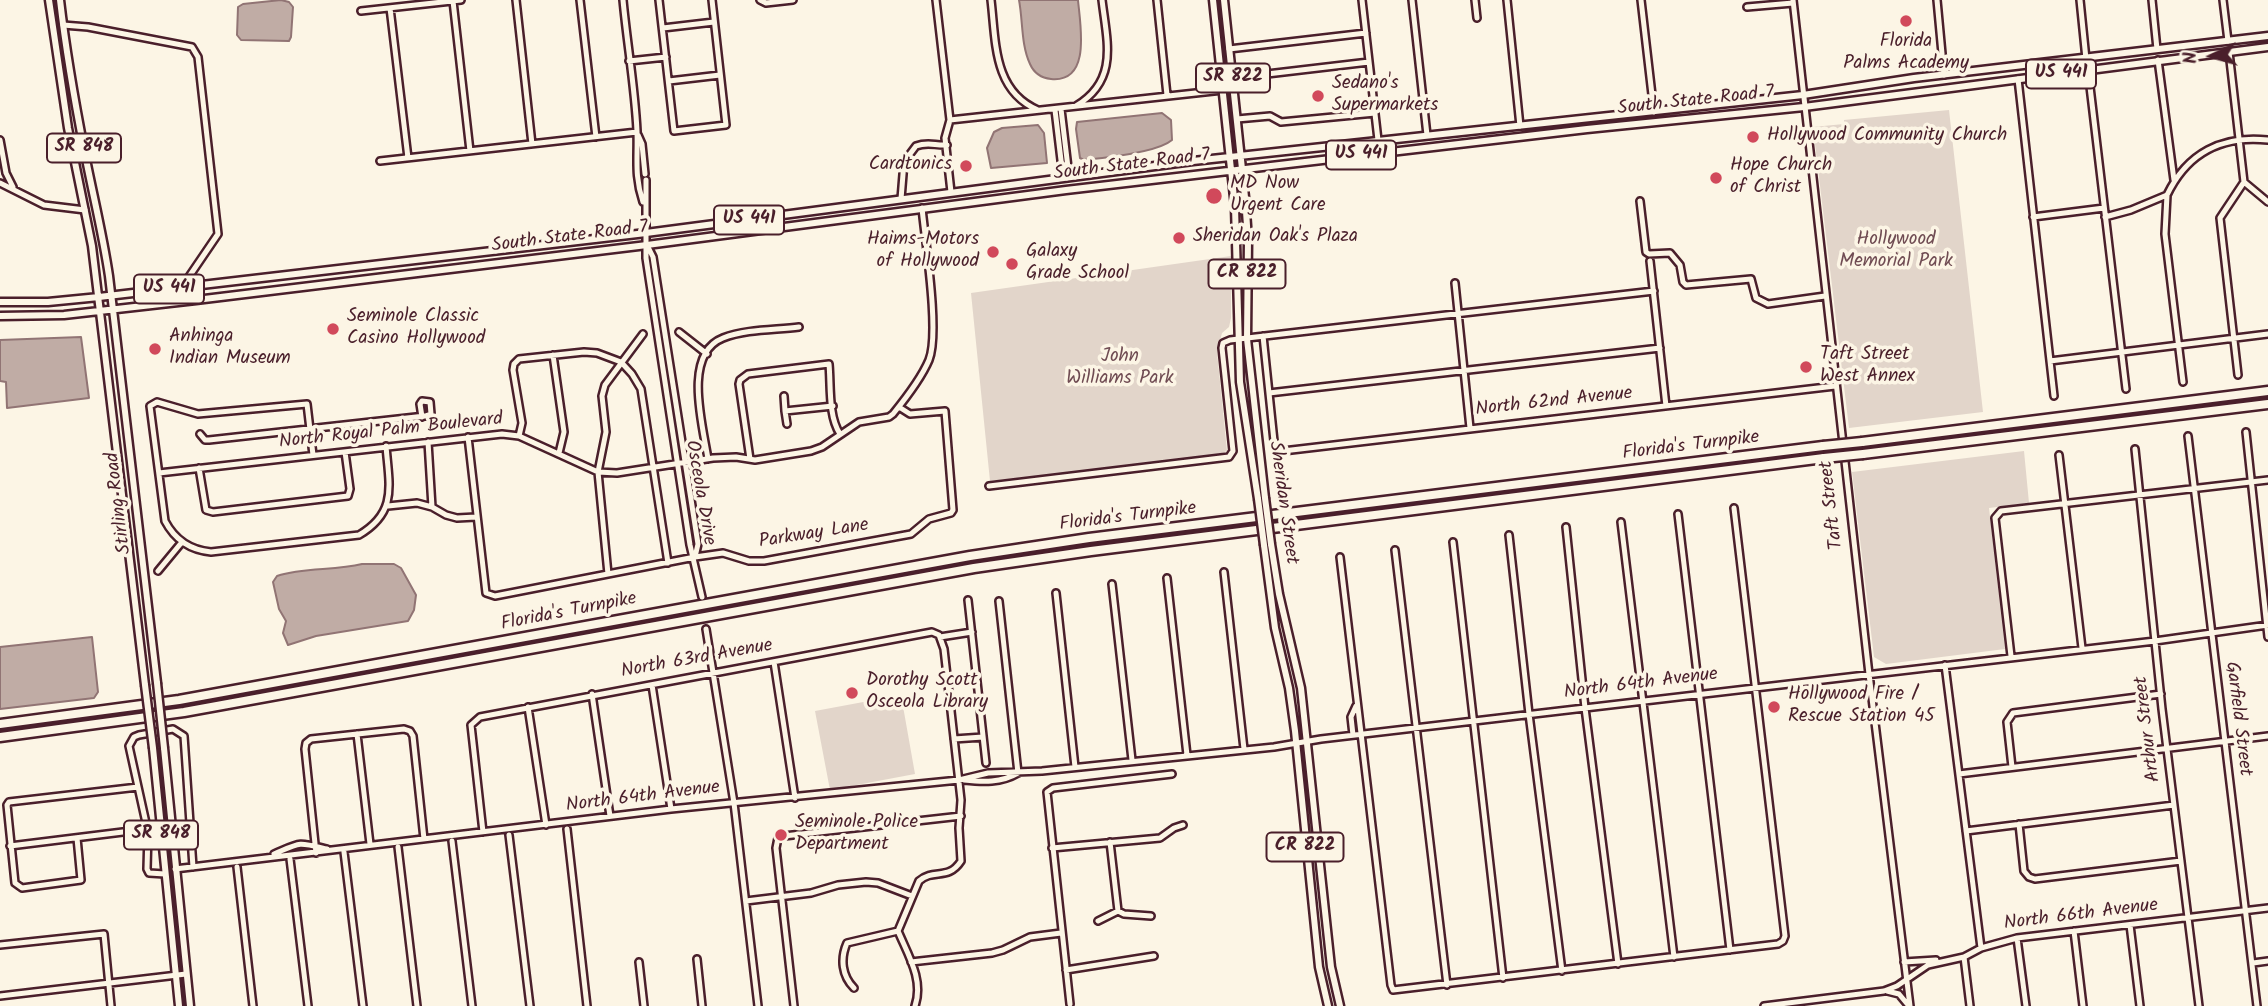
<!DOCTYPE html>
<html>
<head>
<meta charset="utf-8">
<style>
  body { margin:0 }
  #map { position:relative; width:2268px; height:1006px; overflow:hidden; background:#fcf5e5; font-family:Kalam,sans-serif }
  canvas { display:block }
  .north { position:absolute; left:2177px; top:21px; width:70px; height:70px; -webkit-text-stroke:5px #fcf5e5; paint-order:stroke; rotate:265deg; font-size:19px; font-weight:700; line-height:28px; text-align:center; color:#4a1f2b }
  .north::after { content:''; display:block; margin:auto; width:24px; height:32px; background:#4a1f2b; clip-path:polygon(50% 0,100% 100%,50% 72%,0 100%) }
</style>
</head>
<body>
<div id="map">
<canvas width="2268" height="1006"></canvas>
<div class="north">N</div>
</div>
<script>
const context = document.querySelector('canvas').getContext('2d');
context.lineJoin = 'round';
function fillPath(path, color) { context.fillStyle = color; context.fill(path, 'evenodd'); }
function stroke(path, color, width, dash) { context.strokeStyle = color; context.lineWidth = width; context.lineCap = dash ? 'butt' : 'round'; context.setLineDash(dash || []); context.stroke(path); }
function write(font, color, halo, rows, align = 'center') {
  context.font = font + ' Kalam,sans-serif'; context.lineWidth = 7; context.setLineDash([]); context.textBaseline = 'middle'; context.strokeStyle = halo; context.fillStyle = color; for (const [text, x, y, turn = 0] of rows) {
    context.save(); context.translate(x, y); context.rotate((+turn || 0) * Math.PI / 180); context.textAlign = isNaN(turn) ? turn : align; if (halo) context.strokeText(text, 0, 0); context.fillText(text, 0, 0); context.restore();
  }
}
const green = new Path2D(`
  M 1949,110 L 1983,412 L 1849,428 L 1813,127 L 1844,124 L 1844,120 Z
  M 1231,256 L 1231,318 L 1229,327 L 1222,333 L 1217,352 L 1227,451 L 1214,456 L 990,481 L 971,293 Z
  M 2024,451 L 2029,503 L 1989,508 L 2005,649 L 1886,664 L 1874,657 L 1852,472 Z
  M 901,695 L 915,774 L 830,790 L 815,711 Z`);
const water = new Path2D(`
  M 281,0 L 289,2 L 293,7 L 291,37 L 289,41 L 241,40 L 237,35 L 238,7 L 243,4 Z
  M 1019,0 L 1078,0 C 1080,24 1092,83 1051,79 C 1041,78 1034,73 1030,64 C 1021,45 1023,21 1019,0 Z
  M 1162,113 L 1171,120 L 1172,140 C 1157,153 1104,158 1084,160 L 1080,158 L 1076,129 L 1077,122 Z
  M 1038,125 L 1044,133 L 1047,163 L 991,168 L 987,148 L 994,132 L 1002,128 Z
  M 81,337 L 89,398 L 7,408 L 6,382 L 0,381 L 0,340 Z
  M 362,564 L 394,564 L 401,568 L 416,595 L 414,610 L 408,621 L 316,636 L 288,645 L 283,633 L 286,621 L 279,609 L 273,582 L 277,576 C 304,567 334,571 362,564 Z
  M 92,637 L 98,692 L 94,698 L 0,709 L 0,647 Z`);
const minorTunnel = new Path2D(`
  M 702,597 L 706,629`);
const minor = new Path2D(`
  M 516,0 L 532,144
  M 580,0 L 596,137
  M 623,0 C 627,43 635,88 637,131 C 638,158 634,175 643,202
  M 659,0 L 674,131 L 726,125 L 712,0
  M 760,0 L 766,3 L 793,0
  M 936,0 L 950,120 L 945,138 L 951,192
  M 991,0 C 996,42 993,91 1038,110
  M 1157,0 L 1167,95
  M 1362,0 L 1378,140
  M 1412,0 L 1427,135
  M 1475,0 L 1477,18
  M 1507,0 L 1520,126
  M 1641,0 L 1654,112
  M 1793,0 L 1869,674 L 1910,1006
  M 1937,0 L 1944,75
  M 2080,0 L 2086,59
  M 2152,0 L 2157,49
  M 2223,0 L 2228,41
  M 453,1 L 470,151
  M 1747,7 L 1793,3
  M 390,8 L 408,158
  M 361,11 L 461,0
  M 63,25 L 88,27 L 192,47 L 198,57 L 218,234 L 182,287
  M 663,28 L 714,22
  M 1229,49 L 1366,33
  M 2229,52 L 2244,182 L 2220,218 L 2238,375
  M 2158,60 L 2174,180
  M 629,61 L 666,57
  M 2088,70 L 2126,389
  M 1233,78 L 1369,62
  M 2018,79 L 2054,396
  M 669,81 L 720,75
  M 1076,106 C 1119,80 1107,42 1102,0
  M 1061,109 L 1069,176
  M 1055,110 L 1063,177
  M 1237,119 L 1270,116 L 1281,122 L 1375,113
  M 950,120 L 1223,90
  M 638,135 L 642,144 L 645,174
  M 0,140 L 6,173 L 13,187
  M 380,161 L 637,132
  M 646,180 L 646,258 L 690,545 L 702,597
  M 2244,182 L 2268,202
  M 0,183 L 44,205 L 85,210
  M 2167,195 L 2165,234 L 2183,382
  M 901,199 L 904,162 L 916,146 C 929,141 935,146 947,145
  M 1640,201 L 1646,252 L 1649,254 L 1670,253 L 1680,265 L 1683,282 L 1686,285 L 1751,279 L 1756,298 L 1768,304 L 1825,296
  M 2033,217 L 2104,208
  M 2105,217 L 2131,210 L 2167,195 C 2187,153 2222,135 2268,140
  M 648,247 L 653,257 L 657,283 L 698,544 L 695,557
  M 1650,261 L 1666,406
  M 1455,283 L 1470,428
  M 679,332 L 707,354
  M 1263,336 L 1274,441 L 1277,449 L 1283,451 L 1835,386
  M 553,355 L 564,432 L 559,453
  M 2050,361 L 2268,334
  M 1269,393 L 1660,348
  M 784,396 L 785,411 L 833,406
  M 785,411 L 787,424
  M 2246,432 L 2268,637
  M 200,434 L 205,440 L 209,440 L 425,416 L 431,414 L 430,402 L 422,401 L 420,404 L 422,417
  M 519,436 L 522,423 L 513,370 L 514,364 L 519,359 L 584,352 L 597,353 L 621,362 L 632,374 L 641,389 L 668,563
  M 2188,436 L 2257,1006
  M 468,437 L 486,593 L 495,596 L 695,557 L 723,553 L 749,561 L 764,561 L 911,534 L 929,519 L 951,513 L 953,510 L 945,411 L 910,414 L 899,407
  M 428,442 L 432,507
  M 2135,449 L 2162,709 L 2199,1006
  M 313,455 L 307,404 L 198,414 L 157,402 L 150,406 L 165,521 C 175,540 190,550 211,552 L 359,535 C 398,512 389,485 386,446
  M 2059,455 L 2082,648
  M 708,459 C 703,426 682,354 723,338 C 746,329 775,330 799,327
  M 750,459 L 739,384 L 740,380 L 748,374 L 829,364 C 831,385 828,416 840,434
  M 199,468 L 206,510 L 213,512 L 348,496 L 350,489 L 345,452
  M 159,473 L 502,434 L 519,436 L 598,472 L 617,473 L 713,458 L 736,457 L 755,460 L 811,451 L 822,447 L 859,422 L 889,417 L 893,414 C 906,398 921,379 929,360 C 940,333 925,240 922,208
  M 989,486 L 1229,457 L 1233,451 L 1222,348 L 1223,343 L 1230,340 L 1654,291
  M 388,506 L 417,503 L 432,507 L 446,515 L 457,518 L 476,517
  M 1678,514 L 1730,950
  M 1621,522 L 1674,957
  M 1566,527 L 1585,708 L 1618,964
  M 1509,535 L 1529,714 L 1562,971
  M 1453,542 L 1503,978
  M 1395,550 L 1447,985
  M 1340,557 L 1391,985 L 1393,990 L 1778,944 L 1783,941 L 1785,936 L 1734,508
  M 158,571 L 182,542
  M 1224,572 L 1244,749
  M 608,574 L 598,472 L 606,432 L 602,396 L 605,385 L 643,334
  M 1167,578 L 1187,755
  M 1112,584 L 1132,760
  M 1056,593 L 1075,767
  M 968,600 L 986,763
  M 999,601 L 1018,773
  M 706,629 L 734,803 L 758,1006
  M 940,637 L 972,632
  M 2011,656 L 1995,518 L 2001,511 L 2268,480
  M 774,662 L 795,798
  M 1945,665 L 1981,948
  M 652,685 L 671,809
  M 592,694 L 610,816
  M 528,707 L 546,825
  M 357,734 L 370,844
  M 1353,735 L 1351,717 L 1356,706
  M 954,739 L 983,737
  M 2012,767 L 2007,722 L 2013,713 L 2161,694
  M 1959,774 L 2268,736
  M 964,780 C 983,782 1001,783 1018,773
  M 2019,824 L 2024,871 L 2029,877 L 2035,879 L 2181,861
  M 567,829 L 587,1006
  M 1966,831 L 2174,805
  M 483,832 L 471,725 L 480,717 L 932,632 L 939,635 L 944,649 L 961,800 L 959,828 L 961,861 C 948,881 934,868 919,881 L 898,931 C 908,955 924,980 915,1006
  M 509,835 L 530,1006
  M 77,838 L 81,880 L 22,888 L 15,883 L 7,805 L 9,802 L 138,787
  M 452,841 L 472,1006
  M 1110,842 L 1118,911
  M 10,846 L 147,829
  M 398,847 L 417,1006
  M 1052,848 L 1160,838 L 1174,828 L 1183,825
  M 344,852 L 363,1006
  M 316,853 L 305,749 L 306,743 L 311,739 L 404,729 L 410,731 L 413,736 L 424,839
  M 274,854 C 302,842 297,842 327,849
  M 290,859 L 308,1006
  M 237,867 L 253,1006
  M 175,869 L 671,809 L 959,780 L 988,773 L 1042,771 L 1274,747 L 1321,739 L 2155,641 L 2268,625
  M 165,874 L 149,873 L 147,869 L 148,832 L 129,746 L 134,737 L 139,735 L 173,729 L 184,736 L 193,867
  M 746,901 L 811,893 L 838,885 L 866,882 L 878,883 L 912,896
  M 1098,921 L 1118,911 L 1124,914 L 1151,916
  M 2130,925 L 2140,1006
  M 2074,931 L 2083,1006
  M 2017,938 L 2026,1006
  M 0,945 L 104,934 L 111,1006
  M 1964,957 L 1970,1006
  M 697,959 L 702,1006
  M 639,962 L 644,1006
  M 911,962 L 992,953 L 1003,950 L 1030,937 L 1061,933
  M 1904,962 L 1936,960
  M 2253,963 L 2268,961
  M 1066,970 L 1154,956
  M 854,988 C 842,976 840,959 847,943 L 898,931
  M 1887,991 L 1899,994 L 1909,1006
  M 0,996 L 186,974
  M 1070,1004 L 1047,792 L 1053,788 L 1172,774
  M 794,1006 L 776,848 L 778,838 L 784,836 L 961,816
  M 1764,1006 L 1884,991 L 1897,986 L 1928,965 L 1964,957 L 1981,948 L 2017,938 L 2268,908`);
const major = new Path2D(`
  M 49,0 L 68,128 L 92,246 L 145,685
  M 60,0 C 66,52 75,103 85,154 C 93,195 103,235 109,276 L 157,683
  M 1213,0 L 1235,207 L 1240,382 L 1258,499
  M 1224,0 L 1245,197 L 1248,240 L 1247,339 L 1265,498
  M 0,302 L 48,302 L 99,297 L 646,233 L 1193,161 L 1803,95 L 1914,78 L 2268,36
  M 0,316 L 64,315 L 196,300 L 647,245 L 1066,190 L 1587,129 L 1804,107 L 2268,47
  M 1271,544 L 1279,594 L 1301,688 L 1331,967 L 1340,1006
  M 1264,545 L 1275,628 L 1289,688 L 1295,731 L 1319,967 L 1328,1006
  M 153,748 L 179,1006
  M 164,748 L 190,1006`);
const highway = new Path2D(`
  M 1862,442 L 2268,391
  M 1863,454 L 2268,404
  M 0,724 L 179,700 L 970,556 L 1089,538 L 1823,446
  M 0,737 L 184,712 L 974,568 L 1091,551 L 1824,458`);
const majorBridge = new Path2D(`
  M 1265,498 L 1271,544
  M 1258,499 L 1264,545
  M 157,683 L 164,748
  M 145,685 L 153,748`);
const highwayBridge = new Path2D(`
  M 1823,446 L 1862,442
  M 1824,458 L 1863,454`);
const markers = [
  [1906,21,7,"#d1495b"],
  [1318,96,7,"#d1495b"],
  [1753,137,7,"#d1495b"],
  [966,166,7,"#d1495b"],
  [1716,178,7,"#d1495b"],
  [1214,196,9,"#d1495b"],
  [1179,238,7,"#d1495b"],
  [993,252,7,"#d1495b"],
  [1012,264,7,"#d1495b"],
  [333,329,7,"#d1495b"],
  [155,349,7,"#d1495b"],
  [1806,367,7,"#d1495b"],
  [852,693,7,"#d1495b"],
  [1774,707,7,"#d1495b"],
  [781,835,7,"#d1495b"]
];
const shields = [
  [2061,74,70],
  [1233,78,74],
  [84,148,74],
  [1361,155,70],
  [749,220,70],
  [1247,274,77],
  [169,289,70],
  [161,835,74],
  [1305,847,77]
];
const shieldNames = [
  ["US 441",2061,74],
  ["SR 822",1233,78],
  ["SR 848",84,148],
  ["US 441",1361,155],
  ["US 441",749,220],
  ["CR 822",1247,274],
  ["US 441",169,289],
  ["SR 848",161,835],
  ["CR 822",1305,847]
];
const poiNames = [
  ["Florida",1906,43,"center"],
  ["Palms Academy",1906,65,"center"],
  ["Sedano's",1332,85],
  ["Supermarkets",1332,107],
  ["Hollywood Community Church",1767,137],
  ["Cardtonics",952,166,"right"],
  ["Hope Church",1730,167],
  ["of Christ",1730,189],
  ["MD Now",1230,185],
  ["Urgent Care",1230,207],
  ["Sheridan Oak's Plaza",1193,238],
  ["Haims-Motors",979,241,"right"],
  ["of Hollywood",979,263,"right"],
  ["Galaxy",1026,253],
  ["Grade School",1026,275],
  ["Seminole Classic",347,318],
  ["Casino Hollywood",347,340],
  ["Anhinga",169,338],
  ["Indian Museum",169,360],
  ["Taft Street",1820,356],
  ["West Annex",1820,378],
  ["Dorothy Scott",866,682],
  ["Osceola Library",866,704],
  ["Hollywood Fire /",1788,696],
  ["Rescue Station 45",1788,718],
  ["Seminole Police",795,824],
  ["Department",795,846]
];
const streetNames = [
  ["South State Road 7",1696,102,-6],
  ["South State Road 7",1132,166,-7],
  ["South State Road 7",570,238,-7],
  ["North 62nd Avenue",1554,403,-6],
  ["North Royal Palm Boulevard",391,432,-6],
  ["Florida's Turnpike",1691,447,-7],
  ["Osceola Drive",699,493,80],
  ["Stirling Road",120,503,-97],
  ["Sheridan Street",1282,503,82],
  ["Taft Street",1833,505,-97],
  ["Florida's Turnpike",1128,518,-7],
  ["Parkway Lane",814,535,-9],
  ["Florida's Turnpike",569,613,-11],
  ["North 63rd Avenue",697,660,-10],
  ["North 64th Avenue",1641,685,-7],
  ["Garfield Street",2237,719,83],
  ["Arthur Street",2149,729,-97],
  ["North 64th Avenue",643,798,-7],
  ["North 66th Avenue",2081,916,-7]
];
const parkNames = [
  ["Hollywood",1896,241],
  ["Memorial Park",1896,263],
  ["John",1120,358],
  ["Williams Park",1120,380]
];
fillPath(green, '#e2d5ca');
fillPath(water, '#c0aca5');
stroke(water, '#917474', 2);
stroke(minorTunnel, '#d8cac0', 5, [5, 2.5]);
stroke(minor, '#4a1f2b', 10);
stroke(major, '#4a1f2b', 11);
stroke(highway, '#4a1f2b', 13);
stroke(minor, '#fcf5e5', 5);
stroke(major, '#fcf5e5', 6);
stroke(highway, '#fcf5e5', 8);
stroke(majorBridge, '#4a1f2b', 11, []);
stroke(highwayBridge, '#4a1f2b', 13, []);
stroke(majorBridge, '#fcf5e5', 6);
stroke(highwayBridge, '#fcf5e5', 8);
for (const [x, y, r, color] of markers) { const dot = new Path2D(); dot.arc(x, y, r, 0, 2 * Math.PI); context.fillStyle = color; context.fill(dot); stroke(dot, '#fcf5e5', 2.5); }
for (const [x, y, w] of shields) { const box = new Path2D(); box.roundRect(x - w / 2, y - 14.5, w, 29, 5); context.fillStyle = '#fcf5e5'; context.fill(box); stroke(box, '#4a1f2b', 2); }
write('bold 18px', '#4a1f2b', null, shieldNames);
write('19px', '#4a1f2b', '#fcf5e5', poiNames, 'left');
write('19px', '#4a1f2b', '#fcf5e5', streetNames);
write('19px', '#704c53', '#fcf5e5', parkNames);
</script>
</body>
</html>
